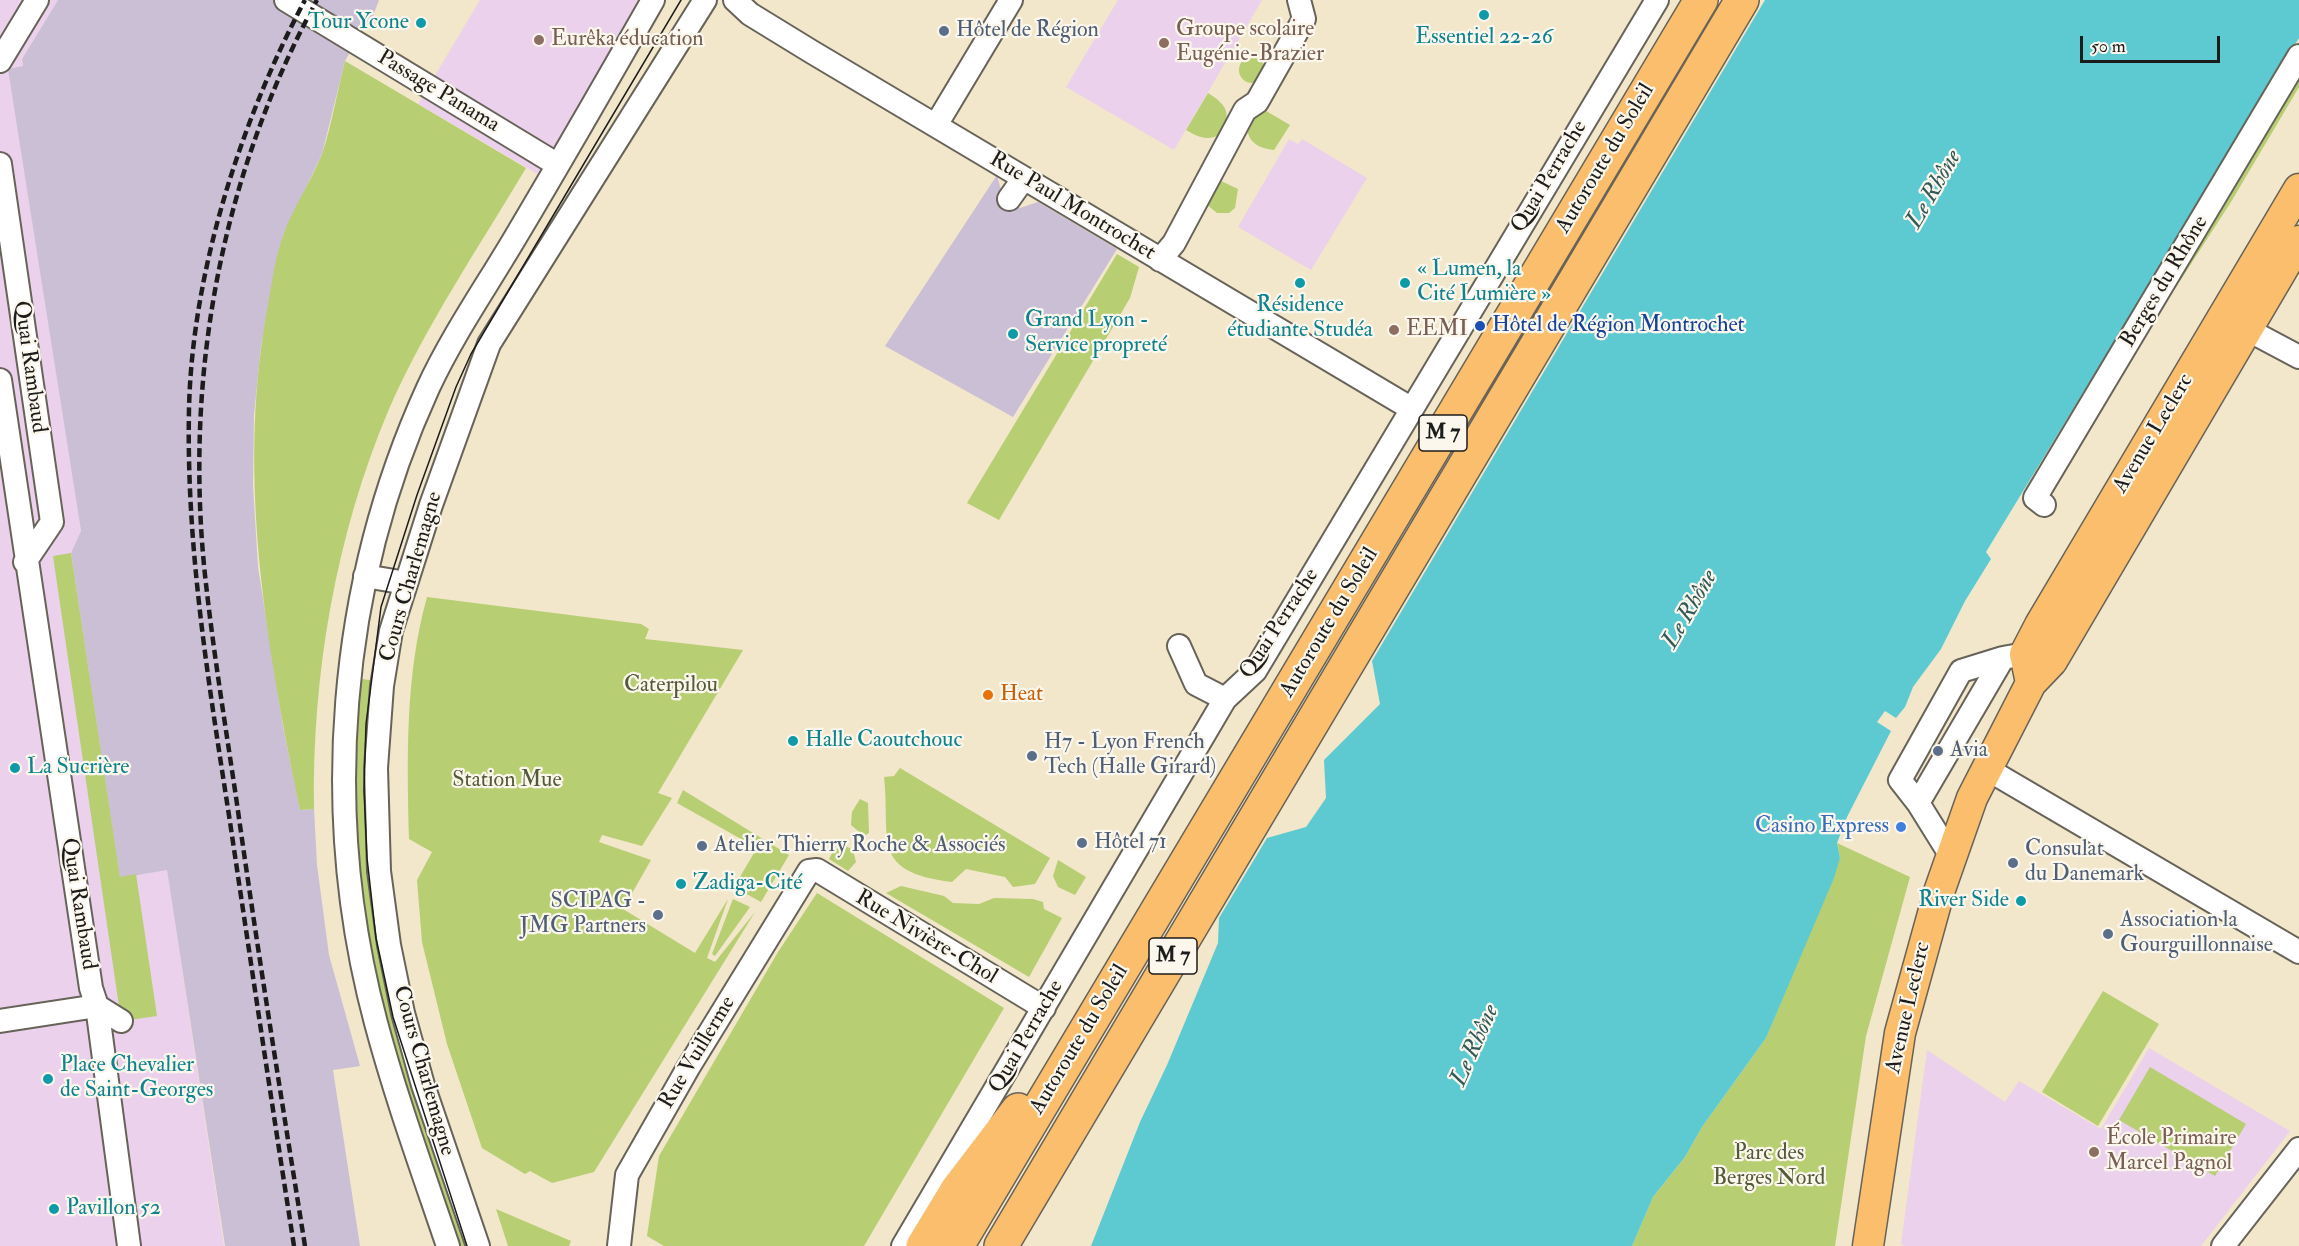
<!DOCTYPE html>
<html>
<head>
<meta charset="utf-8">
<style>
  body { margin:0 }
  #map { position:relative; width:2299px; height:1246px; overflow:hidden; background:#f2e6cb; font-family:"IM FELL Double Pica",serif }
  canvas { display:block }
  .scale { position:absolute; left:2080px; top:36px; width:140px; height:27px; box-sizing:border-box; border:3px solid #1c1c1c; border-top:0; padding-left:8px; font-size:18px; line-height:21px; white-space:nowrap; color:#1c1c1c; -webkit-text-stroke:4px #fbf7ec; paint-order:stroke }
</style>
</head>
<body>
<div id="map">
<canvas width="2299" height="1246"></canvas>
<div class="scale">50 m</div>
</div>
<script>
const context = document.querySelector('canvas').getContext('2d');
context.lineJoin = 'round';
function fillPath(path, color) { context.fillStyle = color; context.fill(path, 'evenodd'); }
function stroke(path, color, width, dash) { context.strokeStyle = color; context.lineWidth = width; context.lineCap = dash ? 'butt' : 'round'; context.setLineDash(dash || []); context.stroke(path); }
function write(font, color, halo, rows, align = 'center') {
  context.font = font + ' "IM FELL Double Pica",serif'; context.lineWidth = 4.5; context.setLineDash([]); context.textBaseline = 'middle'; context.strokeStyle = halo; context.fillStyle = color; for (const [text, x, y, turn = 0] of rows) {
    context.save(); context.translate(x, y); context.rotate((+turn || 0) * Math.PI / 180); context.textAlign = isNaN(turn) ? turn : align; if (halo) context.strokeText(text, 0, 0); context.fillText(text, 0, 0); context.restore();
  }
}
const built = new Path2D(`
  M 0,0 L 58,0 L 22,59 L 23,66 L 9,69 L 81,531 L 71,553 L 121,878 L 167,869 L 224,1246 L 0,1246 Z
  M 480,0 L 638,0 L 541,176 L 418,104 Z
  M 1118,0 L 1262,0 L 1174,150 L 1066,87 Z
  M 1289,139 L 1298,144 L 1302,139 L 1367,178 L 1311,270 L 1238,227 Z
  M 2149,1048 L 2290,1131 L 2201,1246 L 1905,1246 L 1901,1244 L 1927,1050 L 2005,1102 L 2019,1081 L 2101,1129 Z`);
const industrial = new Path2D(`
  M 58,0 L 379,0 L 368,29 L 364,27 L 345,61 L 322,154 L 283,236 L 261,346 L 254,415 L 253,485 L 258,567 L 283,726 L 300,810 L 314,809 L 317,865 L 329,955 L 360,1066 L 333,1070 L 360,1246 L 225,1246 L 167,870 L 120,878 L 71,553 L 81,531 L 8,69 L 23,66 L 22,59 Z
  M 997,175 L 1002,194 L 1020,208 L 1038,202 L 1117,249 L 1013,417 L 885,346 Z`);
const green = new Path2D(`
  M1239 70a13 13 0 1 1 26 0a13 13 0 1 1-26 0Z
  M 345,61 L 526,168 C 479,247 426,325 389,409 C 336,534 312,674 314,809 L 300,810 C 267,647 237,482 266,316 C 271,289 274,261 283,236 C 293,207 311,182 322,154 C 332,124 337,92 345,61 Z
  M 2299,66 L 2299,87 L 2231,202 L 2145,335 Z
  M 1208,93 C 1227,105 1231,112 1222,134 C 1207,141 1200,138 1186,130 Z
  M 1261,108 L 1290,125 L 1274,150 C 1254,148 1244,138 1248,118 Z
  M 1221,181 L 1238,189 L 1235,208 L 1229,213 L 1217,213 L 1206,204 L 1214,183 Z
  M 1117,254 L 1139,267 L 1130,298 L 999,520 L 967,503 Z
  M 71,553 L 120,877 L 136,874 L 157,1016 L 129,1020 L 120,1013 L 53,556 Z
  M 427,597 L 641,624 L 649,629 L 645,639 L 743,650 L 658,793 L 672,798 L 642,846 L 602,835 L 599,842 L 651,860 L 623,909 L 695,953 L 728,899 L 707,958 L 715,962 L 755,912 L 594,1172 L 552,1183 L 530,1171 L 525,1174 L 482,1148 L 447,1044 L 422,942 L 417,880 L 432,852 L 409,839 C 407,758 405,676 427,597 Z
  M 354,678 L 377,681 L 377,897 L 471,1246 L 455,1246 L 396,1070 L 363,920 L 353,788 Z
  M 900,768 L 1050,858 L 1035,884 L 1013,887 L 1005,877 L 966,869 L 952,882 C 869,872 891,839 884,777 L 894,776 Z
  M 683,790 L 789,855 L 761,902 L 734,887 L 757,848 L 677,803 Z
  M 860,799 L 868,803 L 869,833 L 864,836 L 851,825 L 852,812 Z
  M 1837,843 L 1910,877 L 1866,1036 L 1835,1246 L 1632,1246 L 1653,1197 L 1685,1157 L 1702,1127 L 1766,1038 L 1840,858 Z
  M 844,845 L 853,850 L 856,862 L 848,871 L 829,859 L 833,851 Z
  M 1058,860 L 1086,877 L 1075,895 L 1058,887 L 1053,876 Z
  M 901,886 L 944,896 L 953,903 L 979,904 L 994,898 L 1033,899 L 1043,902 L 1044,909 L 1062,918 L 1029,977 L 886,893 Z
  M 817,893 L 1004,1008 L 864,1246 L 664,1246 L 647,1236 L 659,1156 L 778,952 Z
  M 733,899 L 750,907 L 715,956 L 712,954 Z
  M 2103,991 L 2159,1024 L 2098,1126 L 2042,1092 Z
  M 2150,1067 L 2246,1124 L 2215,1176 L 2119,1120 Z
  M 496,1209 L 571,1241 L 569,1246 L 508,1246 Z`);
const water = new Path2D(`
  M 1765,0 L 2299,0 L 2299,38 L 1986,552 L 1991,559 L 1965,601 L 1941,649 L 1913,687 L 1905,707 L 1896,718 L 1885,711 L 1877,722 L 1891,731 L 1847,817 L 1837,843 L 1840,858 L 1834,878 L 1766,1038 L 1702,1127 L 1685,1157 L 1653,1197 L 1632,1246 L 1091,1246 L 1140,1122 L 1167,1065 L 1218,943 L 1219,918 L 1267,838 L 1306,827 L 1326,798 L 1324,760 L 1380,704 L 1372,661 Z`);
const minor = new Path2D(`
  M 286,0 L 558,165
  M 735,0 L 750,14 L 812,52 L 1412,409
  M 0,61 L 37,0
  M 936,125 L 1011,0
  M 0,164 L 52,522 L 25,562
  M 1009,199 L 1024,178
  M 1160,260 L 1174,243 L 1245,110 L 1257,102 L 1304,19 L 1299,0
  M 2235,323 L 2299,357
  M 0,380 L 91,988 L 97,1006 L 129,1246
  M 2044,505 L 2035,498 L 2299,56
  M 365,576 L 406,583
  M 1179,646 L 1196,684 L 1225,699
  M 1987,769 L 2299,952
  M 1918,803 L 1900,780 L 1961,671 L 2003,658
  M 1951,856 L 1918,803 L 2003,658 L 2025,654
  M 0,1021 L 97,1006 L 121,1021
  M 448,1246 C 423,1172 396,1098 376,1023 C 320,814 338,585 428,388 C 452,336 486,287 515,238 C 562,159 608,79 653,0
  M 478,1246 L 423,1085 L 403,1013 L 389,945 L 379,871 L 376,768 L 382,686 L 391,631 L 431,505 L 489,344 L 705,0
  M 619,1246 L 627,1175 L 688,1068 L 809,871 L 817,870 L 1044,1008
  M 903,1246 L 1225,699 L 1255,671 L 1657,0
  M 2223,1246 L 2299,1149`);
const major = new Path2D(`
  M 2031,683 L 2025,654 L 2040,625 L 2299,189
  M 1868,1246 L 1900,1033 L 1939,892 L 1972,798 L 2031,683 L 2052,661 L 2299,241`);
const highway = new Path2D(`
  M 923,1246 L 957,1190 L 1018,1110
  M 957,1246 L 1701,0
  M 1001,1246 L 1742,0`);
const tram = new Path2D(`
  M 467,1246 L 393,1017 L 376,938 L 367,858 L 364,790 L 366,724 L 381,607 L 417,495 L 456,387 L 471,354 L 681,0`);
const rail = new Path2D(`
  M 294,1246 C 272,1105 251,964 230,822 C 209,685 186,548 189,409 C 192,272 241,120 305,0
  M 305,1246 C 281,1096 257,947 236,797 C 225,723 213,649 205,575 C 184,376 221,176 317,0`);
const markers = [
  [1484,15,6,"#0f9aa8"],
  [421,23,6,"#0f9aa8"],
  [944,31,6,"#5c6f8a"],
  [539,40,6,"#8d6e63"],
  [1164,43,6,"#8d6e63"],
  [1300,283,6,"#0f9aa8"],
  [1405,283,6,"#0f9aa8"],
  [1480,326,6,"#1a4fb4"],
  [1394,330,6,"#8d6e63"],
  [1013,334,6,"#0f9aa8"],
  [988,695,6,"#e8710a"],
  [793,741,6,"#0f9aa8"],
  [1938,751,6,"#5c6f8a"],
  [1032,756,6,"#5c6f8a"],
  [15,768,6,"#0f9aa8"],
  [1901,827,6,"#3f7fe0"],
  [1082,843,6,"#5c6f8a"],
  [702,846,6,"#5c6f8a"],
  [2013,863,6,"#5c6f8a"],
  [681,884,6,"#0f9aa8"],
  [2021,901,6,"#0f9aa8"],
  [658,915,6,"#5c6f8a"],
  [2108,934,6,"#5c6f8a"],
  [48,1079,6,"#0f9aa8"],
  [2094,1152,6,"#8d6e63"],
  [54,1209,6,"#0f9aa8"]
];
const shields = [
  [1443,433,48],
  [1173,956,48]
];
const shieldNames = [
  ["M 7",1443,433],
  ["M 7",1173,956]
];
const cultureNames = [
  ["Tour Ycone",409,23,"right"],
  ["Essentiel 22-26",1484,38,"center"],
  ["« Lumen, la",1417,270],
  ["Cité Lumière »",1417,295],
  ["Résidence",1300,306,"center"],
  ["étudiante Studéa",1300,331,"center"],
  ["Grand Lyon -",1025,321],
  ["Service propreté",1025,346],
  ["Halle Caoutchouc",805,741],
  ["La Sucrière",27,768],
  ["Zadiga-Cité",693,884],
  ["River Side",2009,901,"right"],
  ["Place Chevalier",60,1066],
  ["de Saint-Georges",60,1091],
  ["Pavillon 52",66,1209]
];
const educationNames = [
  ["Groupe scolaire",1176,30],
  ["Eugénie-Brazier",1176,55],
  ["Eurêka éducation",551,40],
  ["EEMI",1406,330],
  ["École Primaire",2106,1139],
  ["Marcel Pagnol",2106,1164]
];
const serviceNames = [
  ["Hôtel de Région",956,31],
  ["H7 - Lyon French",1044,743],
  ["Tech (Halle Girard)",1044,768],
  ["Avia",1950,751],
  ["Hôtel 71",1094,843],
  ["Atelier Thierry Roche & Associés",714,846],
  ["Consulat",2025,850],
  ["du Danemark",2025,875],
  ["SCIPAG -",646,902,"right"],
  ["JMG Partners",646,927,"right"],
  ["Association la",2120,921],
  ["Gourguillonnaise",2120,946]
];
const streetNames = [
  ["Passage Panama",438,92,31],
  ["Autoroute du Soleil",1606,159,-59],
  ["Quai Perrache",1550,177,-59],
  ["Rue Paul Montrochet",1072,207,31],
  ["Berges du Rhône",2165,282,-59],
  ["Quai Rambaud",29,367,82],
  ["Avenue Leclerc",2154,434,-59],
  ["Cours Charlemagne",412,577,-74],
  ["Autoroute du Soleil",1330,623,-59],
  ["Quai Perrache",1280,624,-57],
  ["Quai Rambaud",78,904,81],
  ["Rue Nivière-Chol",926,938,31],
  ["Avenue Leclerc",1909,1008,-77],
  ["Quai Perrache",1027,1037,-60],
  ["Autoroute du Soleil",1080,1040,-59],
  ["Rue Vuillerme",698,1053,-59],
  ["Cours Charlemagne",423,1071,74]
];
const transitNames = [
  ["Hôtel de Région Montrochet",1492,326]
];
const parkNames = [
  ["Caterpilou",671,686],
  ["Station Mue",507,781],
  ["Parc des",1769,1154],
  ["Berges Nord",1769,1179]
];
const foodNames = [
  ["Heat",1000,695]
];
const shopNames = [
  ["Casino Express",1889,827]
];
const waterNames = [
  ["Le Rhône",1935,190,-60],
  ["Le Rhône",1691,610,-60],
  ["Le Rhône",1476,1046,-66]
];
fillPath(built, '#ebd1eb');
fillPath(industrial, '#cbbfd5');
fillPath(green, '#b7ce72');
fillPath(water, '#5dcad1');
stroke(minor, '#676359', 26);
stroke(major, '#676359', 33);
stroke(highway, '#676359', 36);
stroke(minor, '#fff', 22);
stroke(major, '#fabe6d', 30);
stroke(highway, '#fabe6d', 33);
stroke(tram, '#1c1c1c', 1.5);
stroke(rail, '#1c1c1c', 4.5, [9, 4.5]);
for (const [x, y, r, color] of markers) { const dot = new Path2D(); dot.arc(x, y, r, 0, 2 * Math.PI); context.fillStyle = color; context.fill(dot); stroke(dot, '#fbf7ec', 2); }
for (const [x, y, w] of shields) { const box = new Path2D(); box.roundRect(x - w / 2, y - 18, w, 36, 4.5); context.fillStyle = '#fbf7ec'; context.fill(box); stroke(box, '#1c1c1c', 1.5); }
write('bold 21px', '#1c1c1c', null, shieldNames);
write('22px', '#0d838f', '#fbf7ec', cultureNames, 'left');
write('22px', '#785e54', '#fbf7ec', educationNames, 'left');
write('22px', '#4e5e75', '#fbf7ec', serviceNames, 'left');
write('22px', '#1c1c1c', '#fbf7ec', streetNames);
write('22px', '#164399', '#fbf7ec', transitNames, 'left');
write('22px', '#525a3a', '#fbf7ec', parkNames);
write('22px', '#c56008', '#fbf7ec', foodNames, 'left');
write('22px', '#366cbe', '#fbf7ec', shopNames, 'right');
write('italic 24px', '#33595b', '#fbf7ec', waterNames);
</script>
</body>
</html>
